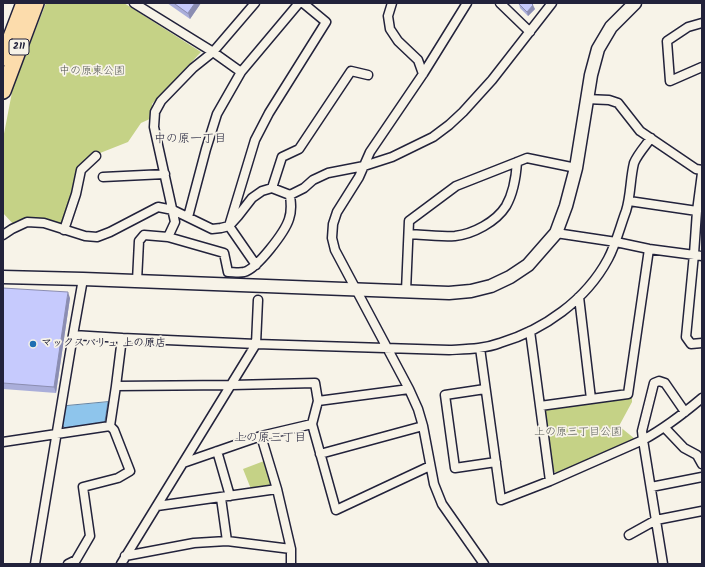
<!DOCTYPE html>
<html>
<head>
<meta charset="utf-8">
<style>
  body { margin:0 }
  #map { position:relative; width:705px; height:567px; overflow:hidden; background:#f7f3e8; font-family:Kalam,sans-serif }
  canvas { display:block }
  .frame { position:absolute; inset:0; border:4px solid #22223b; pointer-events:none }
</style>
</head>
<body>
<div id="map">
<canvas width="705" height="567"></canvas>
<div class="frame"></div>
</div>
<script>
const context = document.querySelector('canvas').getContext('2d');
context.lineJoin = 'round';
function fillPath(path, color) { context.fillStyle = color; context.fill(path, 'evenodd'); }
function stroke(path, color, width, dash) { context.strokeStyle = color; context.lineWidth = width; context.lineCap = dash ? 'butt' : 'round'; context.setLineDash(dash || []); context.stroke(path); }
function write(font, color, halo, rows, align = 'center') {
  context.font = font + ' Kalam,"Klee One",sans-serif'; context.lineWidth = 3.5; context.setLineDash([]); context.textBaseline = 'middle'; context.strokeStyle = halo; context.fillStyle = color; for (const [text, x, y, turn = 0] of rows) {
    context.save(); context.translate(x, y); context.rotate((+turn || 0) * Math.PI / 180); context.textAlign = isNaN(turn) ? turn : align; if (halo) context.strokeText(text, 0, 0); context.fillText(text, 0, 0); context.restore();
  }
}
const green = new Path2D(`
  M 46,3 L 124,3 L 201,52 L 152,104 L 152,118 L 141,123 L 128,142 L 95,155 L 79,170 L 63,227 L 14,225 L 3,213 L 3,139 L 13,87 Z
  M 632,397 L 632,402 L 619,426 L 635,439 L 557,473 L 552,471 L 544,408 Z
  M 264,461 L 272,485 L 251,489 L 243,469 Z`);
const water = new Path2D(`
  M 108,402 L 105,421 L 103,423 L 65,428 L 62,425 L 66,406 Z`);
const street = new Path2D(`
  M 134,3 L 213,52 L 241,72
  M 392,3 L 388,16 L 390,29 L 398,41 L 418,60 L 423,74
  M 467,3 L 423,74 L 370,152 L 359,177 L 337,212 L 333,224 L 332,238 L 335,250 L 409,389 L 418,409 L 423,426 L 434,484 L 442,504 L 484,564
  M 500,3 L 530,32
  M 702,23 L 688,27 L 667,41 L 670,81 L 702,67
  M 586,99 L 609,100 L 618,103 L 640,131 L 696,169 L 702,170
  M 103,177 L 165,174
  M 272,188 L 282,157 L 299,149 L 351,71 L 368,75
  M 629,201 L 697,211 L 694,254 L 686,337 L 691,344 L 702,343
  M 697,211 L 702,173
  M 188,217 L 206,149 L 217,114 L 241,72 L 299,3
  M 64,230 L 76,194 L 81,170 L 96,156
  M 556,233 L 616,242 L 649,249 L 702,256
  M 409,234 C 424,235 440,237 455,236 C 473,234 496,222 506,206 C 514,192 516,177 517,162
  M 3,235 L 12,229 L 27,222 L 44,223 L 85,236 L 97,237 L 110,232 L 158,207 L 173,210 L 212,229 L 221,228 L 229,226 L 238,216 L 252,198 L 262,191 L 272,188 L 290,195 L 304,188 L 313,180 L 328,173 L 364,166 L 392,157 L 433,137 L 449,125 L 463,112 L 492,80 L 552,3
  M 168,237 L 175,222 L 154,127 L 155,112 L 161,101 L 193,68 L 213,52 L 255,3
  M 256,265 L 229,226 L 255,140 L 269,113 L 326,22 L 303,3
  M 83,279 L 73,335 L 122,338 L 116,386 L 232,385 L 315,383 L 318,401 L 312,424 L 336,510 L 430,466
  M 137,281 L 139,241 L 144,235 L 168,237 L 224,253 L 228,272 C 233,272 239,273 244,272 C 257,269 285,232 289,219 C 292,211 291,203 290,195
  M 406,291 L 409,221 L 456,186 L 517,162 L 527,158 L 576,168
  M 579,297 L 591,399
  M 530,331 L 550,481
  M 122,338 L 256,344 L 258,300
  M 480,348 L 501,500 L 550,481 L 643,440 L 663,564
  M 485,389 L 445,395 L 455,468 L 496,462
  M 318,401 L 409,389
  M 540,406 L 628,394 L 649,249
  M 685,412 L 665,383 L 659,381 L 654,383 L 642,431 L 643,440 C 665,428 683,414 702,398
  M 665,428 L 684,448 L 697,455 L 702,464
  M 261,436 L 277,489 L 291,549 L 291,564
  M 3,442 L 110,426
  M 217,451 L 230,496
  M 320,454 L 423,426
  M 183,463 L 261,436 L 312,424
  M 651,487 L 702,477
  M 221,498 L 227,541
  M 157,506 L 277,489
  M 629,535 L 656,520 L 702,511
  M 125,556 L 194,543 L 227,541 L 291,549
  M 35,564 L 73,335
  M 68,564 L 76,560 L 90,536 L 83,487 L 118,478 L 130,471 L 114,430 L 110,426 L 116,386
  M 121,564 L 256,344 L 449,350 C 467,349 484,349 500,343 C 544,330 586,300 608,259 C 616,244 620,227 626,211 C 631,195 630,179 634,163 C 637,155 646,145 651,138`);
const secondary = new Path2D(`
  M 3,277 L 83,279 L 449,293 L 471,291 L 491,286 L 510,277 L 528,265 L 556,233 L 566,206 L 576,168 L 591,75 L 598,49 L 611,27 L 635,3`);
const highway = new Path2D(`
  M 3,58 L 24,3
  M 3,91 L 36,3`);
const wall = new Path2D(`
  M 167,3 L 201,3 L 190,19 Z
  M 519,4 L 535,9 L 528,16 L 520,8 Z
  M 3,288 L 70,298 L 56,393 L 3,389 Z`);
const shadedWall = new Path2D(`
  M 195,3 L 201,3 L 190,19 L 188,13 Z
  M 533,5 L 535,9 L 528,16 L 527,12 Z
  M 68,292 L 70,298 L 56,393 L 54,387 Z`);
const building = new Path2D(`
  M 174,3 L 195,3 L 188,13 Z
  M 520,3 L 531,3 L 533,5 L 527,12 L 519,4 Z
  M 3,288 L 68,292 L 54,387 L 3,383 Z`);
const markers = [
  [33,344,4,"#1f6fb2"]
];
const shields = [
  [19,47,20]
];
const shieldNames = [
  ["211",19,47]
];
const parkNames = [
  ["中の原東公園",92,72],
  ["上の原三丁目公園",578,433]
];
const poiNames = [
  ["マックスバリュ 上の原店",41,344]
];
const neighbourhoodNames = [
  ["中の原一丁目",190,140],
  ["上の原三丁目",270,439]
];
fillPath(green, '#c5d286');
fillPath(water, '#8ec5ec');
stroke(water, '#6384a5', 1);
stroke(street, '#22223b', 11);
stroke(secondary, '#22223b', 15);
stroke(highway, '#22223b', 18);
stroke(street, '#f7f3e8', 8);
stroke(secondary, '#f7f3e8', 12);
stroke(highway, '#fcdcac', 15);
fillPath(wall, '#aaaeda');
fillPath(shadedWall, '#8b8db1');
fillPath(building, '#c6cafd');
stroke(building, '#8b8db1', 1);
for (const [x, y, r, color] of markers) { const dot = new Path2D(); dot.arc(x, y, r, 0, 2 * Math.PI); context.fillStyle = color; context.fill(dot); stroke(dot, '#f7f3e8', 1.5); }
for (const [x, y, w] of shields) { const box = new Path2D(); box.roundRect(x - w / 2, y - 8, w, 16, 3); context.fillStyle = '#f7f3e8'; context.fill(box); stroke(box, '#22223b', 1); }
write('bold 10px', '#22223b', null, shieldNames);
write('11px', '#535752', '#f7f3e8', parkNames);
write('bold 11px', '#22223b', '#f7f3e8', poiNames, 'left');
write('12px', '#22223b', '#f7f3e8', neighbourhoodNames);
</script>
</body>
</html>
